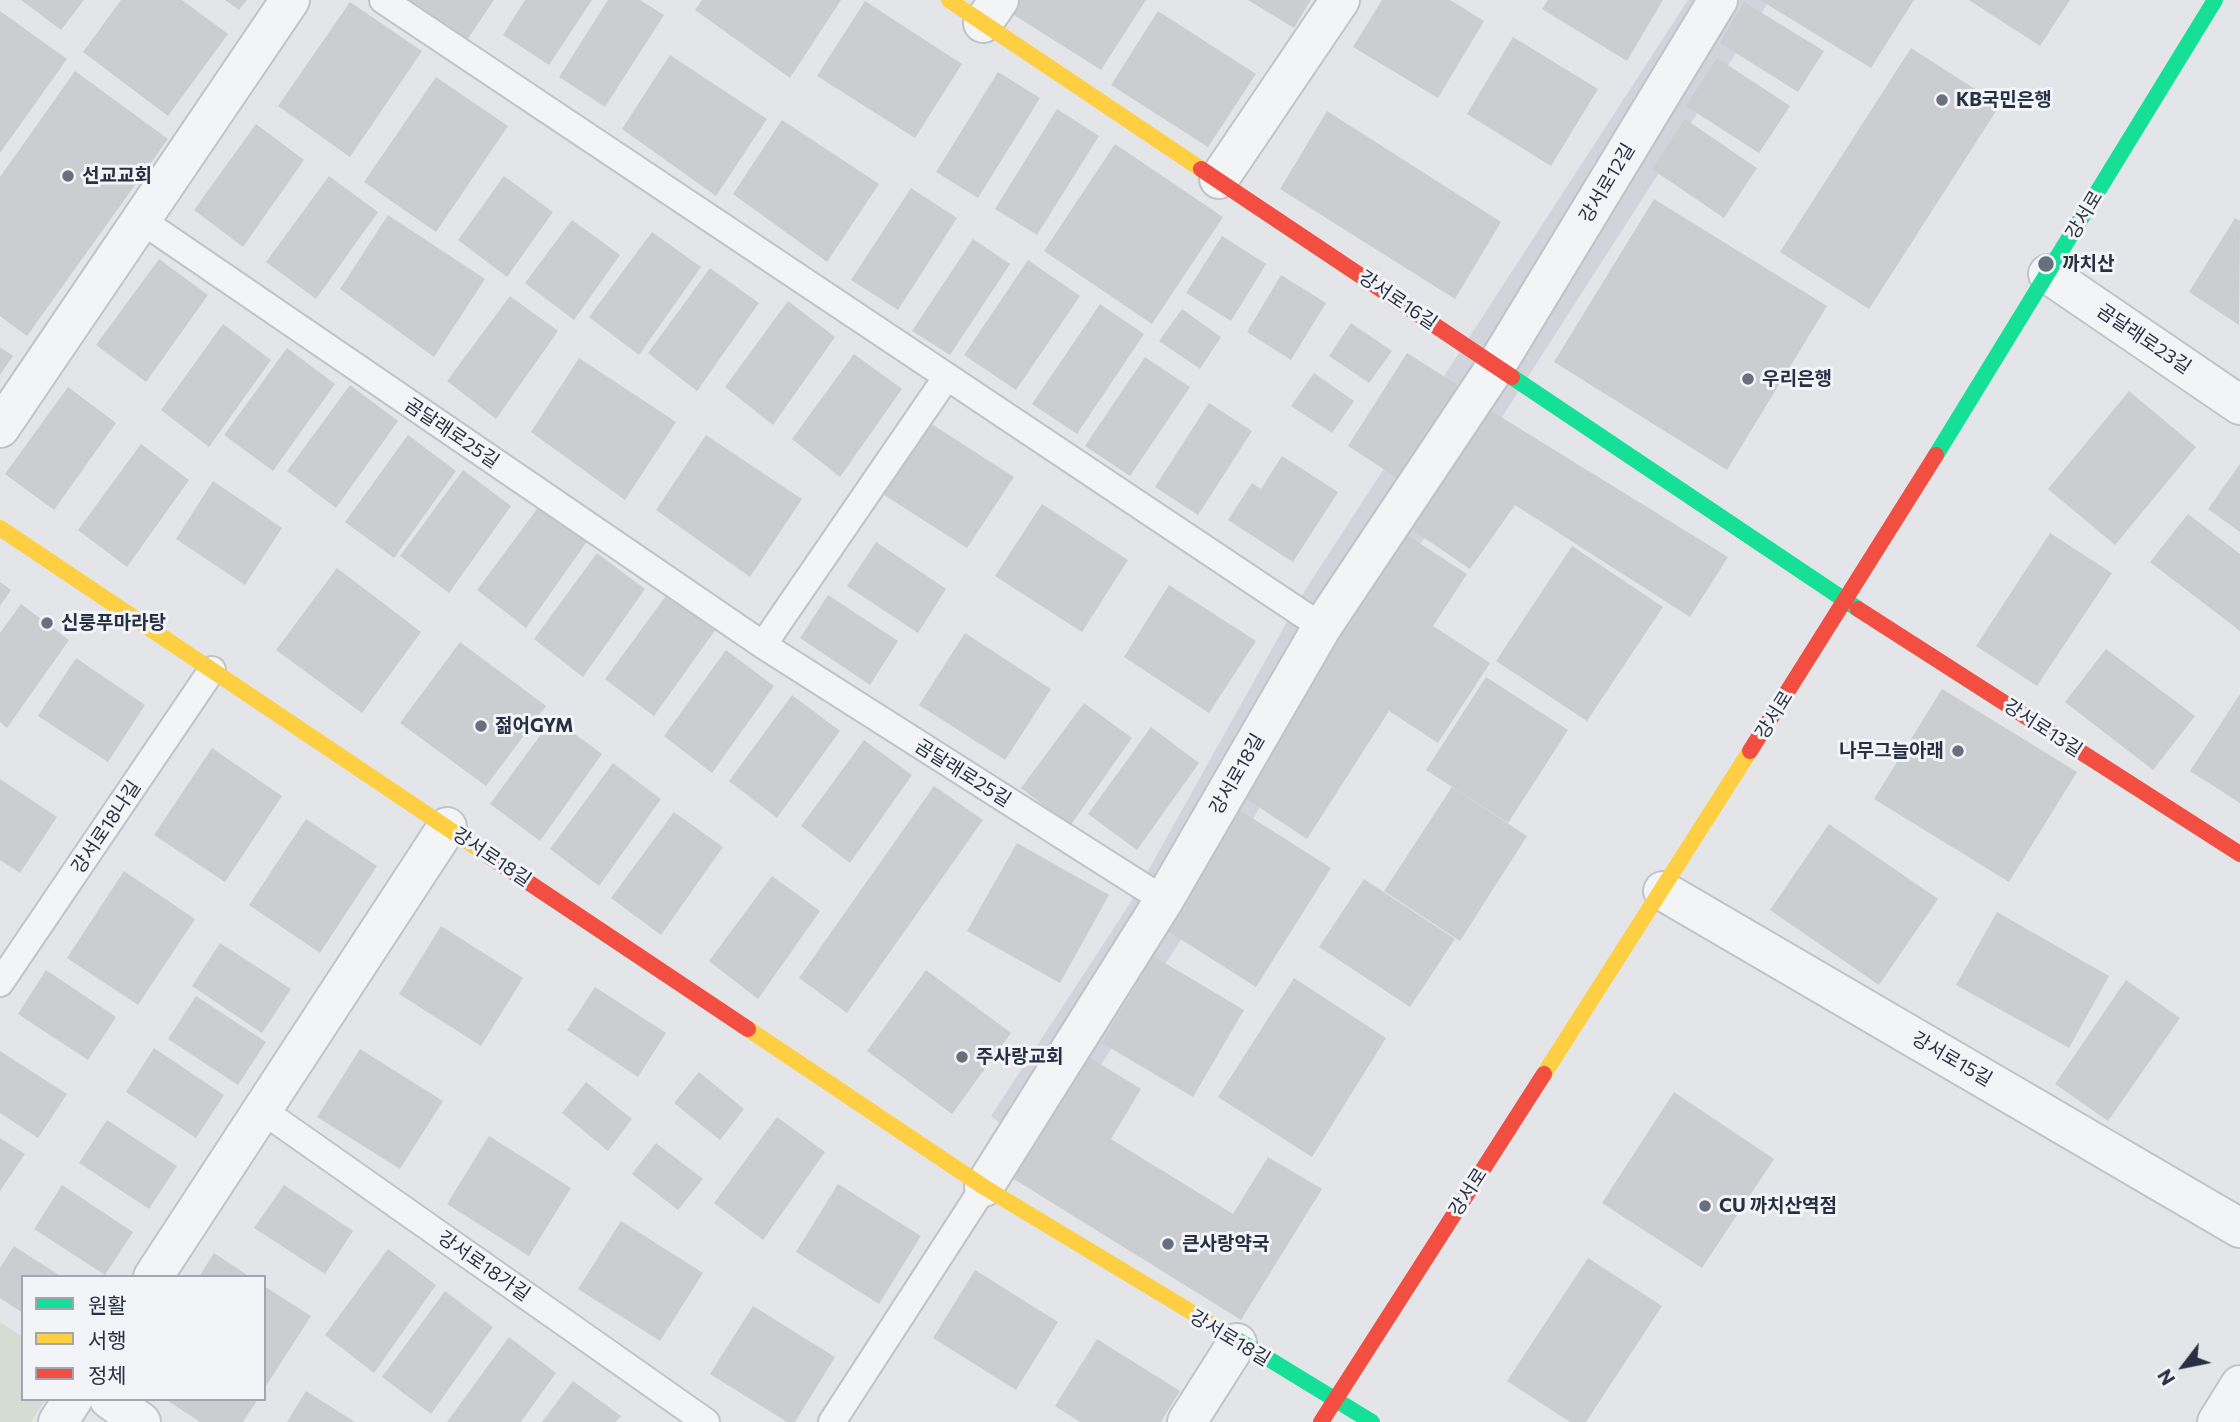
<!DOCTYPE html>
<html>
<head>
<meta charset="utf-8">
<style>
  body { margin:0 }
  #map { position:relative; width:2240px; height:1422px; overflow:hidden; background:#e4e5e9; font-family:Commissioner,"Noto Sans KR",sans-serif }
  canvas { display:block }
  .legend { position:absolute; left:21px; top:1275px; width:245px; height:126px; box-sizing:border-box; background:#f2f4f8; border:2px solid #a2a6b0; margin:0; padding:9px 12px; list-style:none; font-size:21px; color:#293043 }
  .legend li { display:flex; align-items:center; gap:14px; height:35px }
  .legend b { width:35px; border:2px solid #a2a6b0 }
  .north { position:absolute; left:2149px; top:1331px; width:70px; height:70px; -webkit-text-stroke:5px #f2f4f8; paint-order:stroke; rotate:238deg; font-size:19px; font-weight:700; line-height:28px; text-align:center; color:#293043 }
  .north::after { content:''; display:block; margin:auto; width:24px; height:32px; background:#293043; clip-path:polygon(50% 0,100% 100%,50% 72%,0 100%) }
</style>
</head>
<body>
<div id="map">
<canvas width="2240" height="1422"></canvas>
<ul class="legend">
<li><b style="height:9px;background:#16e098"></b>원활</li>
<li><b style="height:9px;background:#ffcf43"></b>서행</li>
<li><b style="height:9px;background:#f24e42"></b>정체</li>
</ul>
<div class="north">N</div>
</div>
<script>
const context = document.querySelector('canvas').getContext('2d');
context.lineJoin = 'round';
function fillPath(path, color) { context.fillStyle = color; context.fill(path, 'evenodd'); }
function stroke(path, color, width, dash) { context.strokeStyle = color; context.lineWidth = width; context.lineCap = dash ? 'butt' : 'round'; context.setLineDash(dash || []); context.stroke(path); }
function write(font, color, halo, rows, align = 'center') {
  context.font = font + ' Commissioner,"Noto Sans KR",sans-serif'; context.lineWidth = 6; context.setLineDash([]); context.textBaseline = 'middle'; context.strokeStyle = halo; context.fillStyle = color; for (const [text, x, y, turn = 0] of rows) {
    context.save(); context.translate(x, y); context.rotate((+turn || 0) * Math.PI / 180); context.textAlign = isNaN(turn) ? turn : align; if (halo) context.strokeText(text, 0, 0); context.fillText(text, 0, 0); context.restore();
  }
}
const built = new Path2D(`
  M 1688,0 L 1770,0 L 1353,649 L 1191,924 L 1042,1157 L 991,1116 L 1129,905 L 1302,595 Z`);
const green = new Path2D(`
  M 0,1322 L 23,1337 L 23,1399 L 46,1399 L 31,1422 L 0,1422 Z`);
const building = new Path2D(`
  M 21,0 L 84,0 L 61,30 Z
  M 121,0 L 182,0 L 228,34 L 168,116 L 83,52 Z
  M 225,0 L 247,0 L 239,10 Z
  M 407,0 L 494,0 L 467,40 Z
  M 525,0 L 592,0 L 549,65 L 503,35 Z
  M 608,0 L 640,0 L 664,15 L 605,107 L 559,77 Z
  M 702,0 L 841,0 L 790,78 L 695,10 Z
  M 1008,0 L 1146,0 L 1101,70 L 1003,8 Z
  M 1248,0 L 1311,0 L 1294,28 Z
  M 1382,0 L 1450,0 L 1484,21 L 1438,98 L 1353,47 Z
  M 1548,0 L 1663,0 L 1627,61 L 1542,9 Z
  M 1760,0 L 1914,0 L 1871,68 Z
  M 1969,0 L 2070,0 L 2040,46 Z
  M 865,1 L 962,64 L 915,138 L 817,76 Z
  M 350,2 L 422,51 L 350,157 L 278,106 Z
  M 1744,2 L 1824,51 L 1798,92 L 1720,43 Z
  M 0,11 L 67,59 L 0,153 Z
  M 1158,11 L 1256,74 L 1208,147 L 1111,85 Z
  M 1513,37 L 1598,89 L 1551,166 L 1467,114 Z
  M 1911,48 L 2000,105 L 1869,309 L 1780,252 Z
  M 670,55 L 767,119 L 716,196 L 622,129 Z
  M 1717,58 L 1790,106 L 1759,153 L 1686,106 Z
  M 75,71 L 168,139 L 27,336 L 0,316 L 0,177 Z
  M 998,72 L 1040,98 L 978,198 L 936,172 Z
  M 436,77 L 508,126 L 436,232 L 364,182 Z
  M 1057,109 L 1099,136 L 1037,235 L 995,209 Z
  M 1327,111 L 1501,222 L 1455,299 L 1280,189 Z
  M 1685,119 L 1757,168 L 1724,218 L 1652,169 Z
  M 782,120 L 879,184 L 827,262 L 733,194 Z
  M 256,124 L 304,160 L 243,247 L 194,210 Z
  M 1115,144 L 1223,217 L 1152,324 L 1044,251 Z
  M 329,176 L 378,212 L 316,299 L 266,262 Z
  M 504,176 L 553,212 L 507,277 L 458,240 Z
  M 911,188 L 957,218 L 898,310 L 851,280 Z
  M 1654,199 L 1827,306 L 1727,470 L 1554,362 Z
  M 388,215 L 485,279 L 434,357 L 340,289 Z
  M 2235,218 L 2240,221 L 2239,325 L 2189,292 Z
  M 572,220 L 620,255 L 574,320 L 525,283 Z
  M 652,232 L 701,267 L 639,355 L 589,317 Z
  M 1222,236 L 1266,264 L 1231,321 L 1186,293 Z
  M 973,239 L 1010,264 L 950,355 L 912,331 Z
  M 159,259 L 208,295 L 146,382 L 96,345 Z
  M 1028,260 L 1080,296 L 1016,390 L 964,355 Z
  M 710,268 L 759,303 L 697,391 L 648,353 Z
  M 1281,275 L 1326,303 L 1291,360 L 1247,332 Z
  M 510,296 L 558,331 L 496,419 L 447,381 Z
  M 788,301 L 835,337 L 773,425 L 725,387 Z
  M 1100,304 L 1144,334 L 1077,434 L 1032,404 Z
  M 1182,309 L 1221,337 L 1200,369 L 1159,341 Z
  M 1351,323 L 1392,351 L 1369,383 L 1329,356 Z
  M 223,324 L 271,360 L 209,447 L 161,410 Z
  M 0,347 L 13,356 L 0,375 Z
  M 287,348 L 335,384 L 273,471 L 224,435 Z
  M 1407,353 L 1459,386 L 1399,479 L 1348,446 Z
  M 854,354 L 902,389 L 840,477 L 792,439 Z
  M 1145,357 L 1190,387 L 1130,476 L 1085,446 Z
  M 579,358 L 676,422 L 625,500 L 531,432 Z
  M 1314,373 L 1354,401 L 1332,433 L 1291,406 Z
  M 350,385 L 398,421 L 336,508 L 287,471 Z
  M 68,387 L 116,423 L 54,510 L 5,474 Z
  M 2129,391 L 2196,447 L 2115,545 L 2048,489 Z
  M 1209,403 L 1252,431 L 1198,515 L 1155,487 Z
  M 1488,409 L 1728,557 L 1690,617 L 1515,505 L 1470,569 L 1407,526 Z
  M 927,421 L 1014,477 L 967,548 L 881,493 Z
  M 408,435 L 456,471 L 394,558 L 345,522 Z
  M 706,435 L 802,499 L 750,577 L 656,510 Z
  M 141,444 L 189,480 L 127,567 L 78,530 Z
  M 1282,456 L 1338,492 L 1293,562 L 1228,520 L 1252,483 L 1261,489 Z
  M 2240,464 L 2240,532 L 2208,509 Z
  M 463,470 L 511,506 L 449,593 L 400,556 Z
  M 213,481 L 282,528 L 245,585 L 176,539 Z
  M 1042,504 L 1128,560 L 1082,632 L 995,576 Z
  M 540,505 L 588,540 L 526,628 L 477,590 Z
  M 2188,514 L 2240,554 L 2240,631 L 2150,562 Z
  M 1404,533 L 1467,574 L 1433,626 L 1490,663 L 1438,743 L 1389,711 L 1307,839 L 1236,792 Z
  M 2050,533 L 2112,573 L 2037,686 L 1976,646 Z
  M 876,542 L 946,589 L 918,633 L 847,586 Z
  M 1572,546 L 1663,607 L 1587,721 L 1496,661 Z
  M 597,553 L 645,589 L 583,677 L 534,639 Z
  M 337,568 L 421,632 L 362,713 L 276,650 Z
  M 0,582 L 11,590 L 0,606 Z
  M 1169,585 L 1256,641 L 1209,713 L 1124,657 Z
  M 668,593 L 716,629 L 654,716 L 605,679 Z
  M 828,595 L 898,641 L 870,685 L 800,638 Z
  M 21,604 L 69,640 L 7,728 L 0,722 L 0,633 Z
  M 965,633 L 1051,689 L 1005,760 L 919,705 Z
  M 460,642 L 546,706 L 486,786 L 400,723 Z
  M 2106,649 L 2195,716 L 2153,770 L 2065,702 Z
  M 726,650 L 774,686 L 712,773 L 664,736 Z
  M 76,658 L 145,705 L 108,762 L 38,716 Z
  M 1486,677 L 1568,730 L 1508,823 L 1426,770 Z
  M 1942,689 L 2077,772 L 2009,882 L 1874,799 Z
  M 2240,694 L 2240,803 L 2190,771 Z
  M 792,695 L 840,731 L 777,818 L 729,781 Z
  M 1084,703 L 1132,738 L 1070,826 L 1021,788 Z
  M 553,718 L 602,754 L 540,841 L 490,804 Z
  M 1151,727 L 1199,763 L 1137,850 L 1088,814 Z
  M 864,740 L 912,775 L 850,863 L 801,826 Z
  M 212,748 L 282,796 L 225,882 L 154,835 Z
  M 613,763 L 661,799 L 599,886 L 550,849 Z
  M 0,779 L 57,817 L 20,873 L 0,860 Z
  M 934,786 L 983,820 L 847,1013 L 799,978 Z
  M 1452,787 L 1527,836 L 1460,941 L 1384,891 Z
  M 1238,809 L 1331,868 L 1256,987 L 1163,928 Z
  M 674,812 L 723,847 L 661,935 L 611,898 Z
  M 306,819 L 377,866 L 320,953 L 249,905 Z
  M 1829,824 L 1938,899 L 1879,985 L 1770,910 Z
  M 1017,843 L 1109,895 L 1060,983 L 967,931 Z
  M 124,871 L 195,919 L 138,1005 L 67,958 Z
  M 772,876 L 820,911 L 758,999 L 709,961 Z
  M 1364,879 L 1455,939 L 1410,1007 L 1319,947 Z
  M 1997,912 L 2109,976 L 2069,1048 L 1956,985 Z
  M 441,926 L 523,978 L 481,1046 L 399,994 Z
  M 220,943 L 291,989 L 262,1033 L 192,986 Z
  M 1153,956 L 1244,1010 L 1193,1097 L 1102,1043 Z
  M 46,970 L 116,1017 L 88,1060 L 18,1014 Z
  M 926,970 L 1011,1033 L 952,1114 L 867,1051 Z
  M 1294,978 L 1386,1038 L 1312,1157 L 1218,1097 Z
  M 2126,980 L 2180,1018 L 2108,1121 L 2055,1084 Z
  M 595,987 L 666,1033 L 638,1077 L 567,1030 Z
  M 196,996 L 266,1042 L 238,1085 L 168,1039 Z
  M 154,1048 L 224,1095 L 196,1138 L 126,1092 Z
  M 360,1049 L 443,1101 L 400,1169 L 317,1117 Z
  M 0,1051 L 67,1094 L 38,1138 L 0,1113 Z
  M 1084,1054 L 1141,1089 L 1111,1139 L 1233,1214 L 1268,1157 L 1322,1189 L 1241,1320 L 1009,1176 Z
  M 699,1072 L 744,1109 L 720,1140 L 674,1103 Z
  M 586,1082 L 632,1119 L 608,1151 L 562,1113 Z
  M 1674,1092 L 1774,1159 L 1702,1268 L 1602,1203 Z
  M 777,1117 L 825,1152 L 763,1240 L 714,1203 Z
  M 107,1120 L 177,1166 L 149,1209 L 79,1163 Z
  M 489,1136 L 571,1188 L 529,1256 L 447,1204 Z
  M 0,1138 L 25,1154 L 0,1191 Z
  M 656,1143 L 703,1179 L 678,1210 L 632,1174 Z
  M 838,1184 L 921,1236 L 879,1304 L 796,1252 Z
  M 62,1185 L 133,1232 L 105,1275 L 34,1229 Z
  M 284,1185 L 353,1231 L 325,1274 L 254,1228 Z
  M 621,1221 L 703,1273 L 660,1341 L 578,1289 Z
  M 14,1246 L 62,1277 L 23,1277 L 23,1313 L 0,1298 L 0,1268 Z
  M 388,1249 L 436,1285 L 374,1373 L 325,1335 Z
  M 214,1253 L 250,1277 L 199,1277 Z
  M 1588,1258 L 1662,1306 L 1586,1422 L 1570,1422 L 1507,1381 Z
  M 975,1270 L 1058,1322 L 1016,1390 L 933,1338 Z
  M 264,1286 L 311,1316 L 264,1389 Z
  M 445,1291 L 493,1327 L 431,1414 L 382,1377 Z
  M 753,1306 L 835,1357 L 795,1422 L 787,1422 L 710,1374 Z
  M 509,1337 L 556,1373 L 521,1422 L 447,1422 Z
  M 1097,1339 L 1180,1391 L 1161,1422 L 1080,1422 L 1055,1406 Z
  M 573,1381 L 621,1416 L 616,1422 L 542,1422 Z
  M 306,1391 L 355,1422 L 287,1422 Z
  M 165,1399 L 258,1399 L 243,1422 L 200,1422 Z`);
const lane = new Path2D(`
  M 383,0 L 1322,627
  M 141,220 L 763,645 L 1164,900
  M 763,645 L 946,378
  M 0,983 L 212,670
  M 262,1110 L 706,1422
  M 832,1422 L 984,1187`);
const street = new Path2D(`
  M 983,23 L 999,0
  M 1219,179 L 1340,0
  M 2048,274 L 2240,405
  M 0,428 L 290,0
  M 1663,891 L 2240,1228
  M 984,1187 L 1164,900 L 1322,627 L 1496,366 L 1718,0
  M 153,1277 L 447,827
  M 109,1399 L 141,1422
  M 58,1422 L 73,1399
  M 1187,1422 L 1237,1343
  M 2217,1422 L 2240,1385`);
const fast = new Path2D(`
  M 1512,377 L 1858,609
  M 1936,455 L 2215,0
  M 1236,1339 L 1372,1422`);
const slow = new Path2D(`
  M 949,0 L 1201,169
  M 0,528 L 489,856
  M 748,1029 L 984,1187 L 1236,1339
  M 1544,1074 L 1750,751`);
const jam = new Path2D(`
  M 1201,169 L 1512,377
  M 1858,609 L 2240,854
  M 1750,751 L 1936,455
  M 489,856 L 748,1029
  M 1321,1422 L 1544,1074`);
const markers = [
  [1942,100,7,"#6a6f7d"],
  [68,176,7,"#6a6f7d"],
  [2046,264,9,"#6a6f7d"],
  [1748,379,7,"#6a6f7d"],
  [47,623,7,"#6a6f7d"],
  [481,726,7,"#6a6f7d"],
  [1958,751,7,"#6a6f7d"],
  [962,1057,7,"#6a6f7d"],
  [1705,1206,7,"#6a6f7d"],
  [1168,1244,7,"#6a6f7d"]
];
const poiNames = [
  ["KB국민은행",1956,100],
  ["선교교회",82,176],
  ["까치산",2062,264],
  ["우리은행",1762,379],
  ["신룽푸마라탕",61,623],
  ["젊어GYM",495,726],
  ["나무그늘아래",1944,751,"right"],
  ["주사랑교회",976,1057],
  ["CU 까치산역점",1719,1206],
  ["큰사랑약국",1182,1244]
];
const streetNames = [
  ["강서로12길",1607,183,-59],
  ["강서로",2084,215,-59],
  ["강서로16길",1398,300,34],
  ["곰달래로23길",2144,339,34],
  ["곰달래로25길",452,433,34],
  ["강서로",1774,715,-58],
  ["강서로13길",2043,728,33],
  ["곰달래로25길",963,773,32],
  ["강서로18길",1237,774,-60],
  ["강서로18나길",106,827,-56],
  ["강서로18길",492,857,34],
  ["강서로15길",1952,1059,30],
  ["강서로",1468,1192,-57],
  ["강서로18가길",484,1266,35],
  ["강서로18길",1230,1338,31]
];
fillPath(built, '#d2d4dc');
fillPath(green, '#d4dcd4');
fillPath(building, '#cccdd1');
stroke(lane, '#c2c3c7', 30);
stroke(street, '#c2c3c7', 42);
stroke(lane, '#f3f4f6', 26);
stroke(street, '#f3f4f6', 38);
stroke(fast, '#16e098', 16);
stroke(slow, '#ffcf43', 16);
stroke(jam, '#f24e42', 16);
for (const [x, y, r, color] of markers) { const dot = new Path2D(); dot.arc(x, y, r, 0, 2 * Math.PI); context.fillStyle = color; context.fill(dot); stroke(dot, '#f2f4f8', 2.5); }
write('bold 19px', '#293043', '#f2f4f8', poiNames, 'left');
write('19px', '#293043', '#f2f4f8', streetNames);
</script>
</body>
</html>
